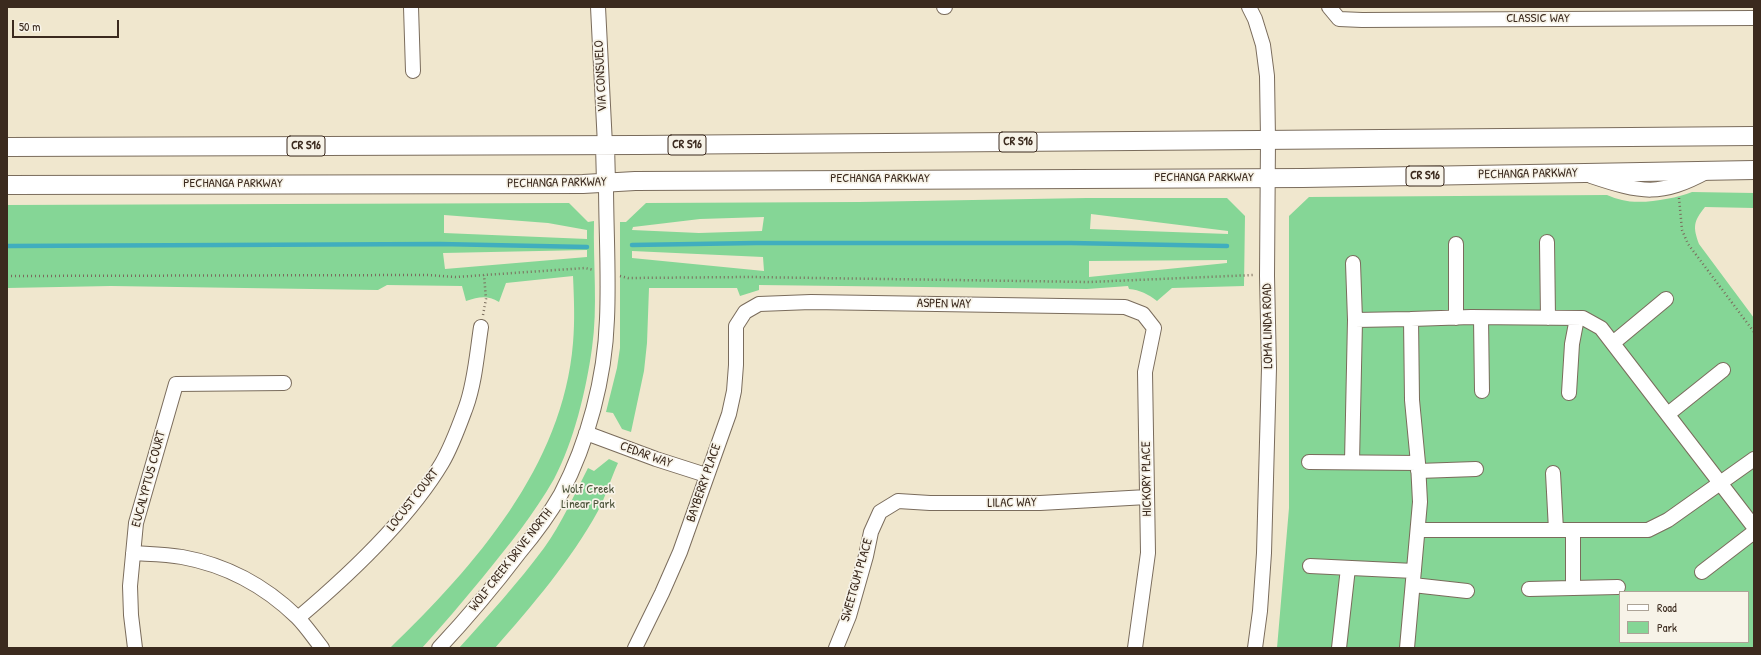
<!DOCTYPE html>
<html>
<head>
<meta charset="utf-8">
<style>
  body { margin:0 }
  #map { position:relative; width:1761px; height:655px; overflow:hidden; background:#f0e7ce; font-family:"Patrick Hand",sans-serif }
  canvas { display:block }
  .frame { position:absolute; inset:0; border:8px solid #3b2a1e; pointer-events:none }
  .legend { position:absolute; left:1619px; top:591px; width:130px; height:52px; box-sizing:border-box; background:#f7f3e8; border:1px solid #aca397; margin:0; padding:5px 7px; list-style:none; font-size:12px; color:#3b2a1e }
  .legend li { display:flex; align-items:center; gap:8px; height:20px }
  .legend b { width:20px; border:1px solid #aca397 }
  .scale { position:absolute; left:12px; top:20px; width:107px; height:18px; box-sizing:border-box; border:2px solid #3b2a1e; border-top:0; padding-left:5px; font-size:12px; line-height:14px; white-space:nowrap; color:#3b2a1e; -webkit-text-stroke:3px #f7f3e8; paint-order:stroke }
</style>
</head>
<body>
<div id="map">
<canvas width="1761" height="655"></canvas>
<div class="frame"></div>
<ul class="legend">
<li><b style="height:5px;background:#fff"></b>Road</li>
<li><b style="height:11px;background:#85d696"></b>Park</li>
</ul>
<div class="scale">50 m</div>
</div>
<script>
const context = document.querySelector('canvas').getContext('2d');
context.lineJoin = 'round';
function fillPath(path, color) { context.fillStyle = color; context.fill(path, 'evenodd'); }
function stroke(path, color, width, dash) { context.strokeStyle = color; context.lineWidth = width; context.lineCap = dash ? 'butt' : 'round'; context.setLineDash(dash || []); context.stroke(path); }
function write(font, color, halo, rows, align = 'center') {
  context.font = font + ' "Patrick Hand",sans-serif'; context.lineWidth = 3.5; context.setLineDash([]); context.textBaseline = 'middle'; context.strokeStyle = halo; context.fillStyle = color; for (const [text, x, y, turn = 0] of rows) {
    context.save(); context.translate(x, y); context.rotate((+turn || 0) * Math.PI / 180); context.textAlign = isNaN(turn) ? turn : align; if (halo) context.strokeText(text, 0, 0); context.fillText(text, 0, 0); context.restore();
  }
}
const green = new Path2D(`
  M 1692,192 L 1754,193 L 1754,208 L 1705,207 C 1693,222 1693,227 1699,244 L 1754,318 L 1754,648 L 1277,648 L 1289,508 L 1289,216 L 1309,197 L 1607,195 C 1612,197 1617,199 1622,200 C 1641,205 1674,199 1692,192 ZM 1620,592 L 1748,592 L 1748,642 L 1620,642 Z
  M 1087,198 L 1227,198 L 1245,216 L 1244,286 L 1172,288 L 1157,301 C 1148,294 1140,290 1129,289 L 1128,286 L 1087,289 L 759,285 L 759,290 L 740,296 L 737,288 L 649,288 L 647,343 L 644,371 L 631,432 L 622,429 L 613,413 L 606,412 L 617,368 L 620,348 L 620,222 L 626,222 L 646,203 L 859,202 ZM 1091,214 L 1228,231 L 1228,234 L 1090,229 ZM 764,217 L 762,231 L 699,233 L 632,230 L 633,227 L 700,219 ZM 632,251 L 763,257 L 764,271 L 632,258 ZM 1227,260 L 1227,263 L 1089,277 L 1089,261 Z
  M 569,203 L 588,222 L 594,221 C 593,264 598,307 592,348 C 586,391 574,441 554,479 C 534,514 509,545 483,577 C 463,601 443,625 422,648 L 390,648 C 475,566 563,466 573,343 C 575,321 574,298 573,276 L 506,283 L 499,302 C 487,295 479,297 466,301 L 462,286 L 387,285 L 378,290 L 111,286 L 7,288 L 7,205 ZM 444,215 L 548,223 L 587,230 L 587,239 L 444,233 ZM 587,250 L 587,257 L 445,269 L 443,253 Z
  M 609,459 L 618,463 C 611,478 606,496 598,511 C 571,560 532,606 495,648 L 459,648 C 488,616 518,583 544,548 C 562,523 574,495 588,468 L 594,471 Z`);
const stream = new Path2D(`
  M 632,245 L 756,243 L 1071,243 L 1227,246
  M 7,246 L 440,244 L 587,247`);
const path = new Path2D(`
  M 1679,198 L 1682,230 L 1688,244 L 1754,332
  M 7,276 L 427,275 L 456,277 L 585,268 L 594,270
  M 620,276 L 628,278 L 750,277 L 1089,282 L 1254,275
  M 483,315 L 486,299 L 484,275`);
const minor = new Path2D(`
  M 411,7 L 413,71
  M 598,7 L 605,145
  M 944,7 L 945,7
  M 1249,7 L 1255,19 L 1263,45 L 1267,76 L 1268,139 L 1267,276 L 1269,368 L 1264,553 L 1260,611 L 1255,648
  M 1329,7 L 1339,19 L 1362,20 L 1754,18
  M 1591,176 C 1642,193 1660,197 1708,171
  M 1547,242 L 1548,318
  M 1353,263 L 1355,320
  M 1456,318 L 1456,244
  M 1481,318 L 1482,391
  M 1613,343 L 1666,299
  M 1569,393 L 1572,344 L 1577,318
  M 1668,414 L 1723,370
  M 586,433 L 656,459 L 706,475
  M 1309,462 L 1418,463
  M 1352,462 L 1355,320 L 1411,319
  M 1418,471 L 1476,469
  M 1553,473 L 1556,530
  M 1418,530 L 1648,530 L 1668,520 L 1754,459
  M 1573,530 L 1573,588 L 1618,587
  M 133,553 C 149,554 166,554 182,557 C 226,565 265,586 297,617 C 306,626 314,638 322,648
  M 1310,566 L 1414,571
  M 1702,572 L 1754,532
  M 1413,585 L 1467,591
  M 1529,589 L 1573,588
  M 298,618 C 349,575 408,520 442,463 C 452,446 459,426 466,407 C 475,382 477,353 481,327
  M 135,648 L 131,615 L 130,586 L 136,523 L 176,384 L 284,383
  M 439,648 C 467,618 494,586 519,553 C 534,535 549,515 561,494 C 588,442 605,378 607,319 C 609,274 606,228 606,183
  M 635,648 L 662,593 L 680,552 L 729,414 L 734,391 L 736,365 L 736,326 L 745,312 L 759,304 L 811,302 L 1125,307 L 1143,314 L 1154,328 L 1145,372 L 1148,553 L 1135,648
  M 836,648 L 849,616 L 866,556 L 871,532 L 880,512 L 898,501 L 930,503 L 1040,503 L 1147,497
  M 1339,648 L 1348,568
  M 1407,648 L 1420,502 L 1418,463 L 1412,400 L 1411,319 L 1471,317 L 1583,318 L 1601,328 L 1754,527`);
const major = new Path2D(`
  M 605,145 L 606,183
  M 7,147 L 638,145 L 1754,136
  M 7,185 L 583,184 L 635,181 L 1303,178 L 1754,170`);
const shields = [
  [1018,142,38],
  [687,145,38],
  [306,146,38],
  [1425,176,38]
];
const shieldNames = [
  ["CR S16",1018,142],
  ["CR S16",687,145],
  ["CR S16",306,146],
  ["CR S16",1425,176]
];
const streetNames = [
  ["CLASSIC WAY",1538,19],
  ["VIA CONSUELO",601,76,-93],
  ["PECHANGA PARKWAY",1528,174,-1],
  ["PECHANGA PARKWAY",1204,178],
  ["PECHANGA PARKWAY",880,179],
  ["PECHANGA PARKWAY",557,183,-1],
  ["PECHANGA PARKWAY",233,184],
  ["ASPEN WAY",944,304,1],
  ["LOMA LINDA ROAD",1268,326,-91],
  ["CEDAR WAY",646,455,20],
  ["EUCALYPTUS COURT",149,479,-75],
  ["HICKORY PLACE",1147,479,-91],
  ["BAYBERRY PLACE",704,483,-71],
  ["LOCUST COURT",413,500,-52],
  ["LILAC WAY",1012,503,-1],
  ["WOLF CREEK DRIVE NORTH",511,560,-52],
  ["SWEETGUM PLACE",857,580,-74]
];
const parkNames = [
  ["Wolf Creek",588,490],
  ["Linear Park",588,505]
];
fillPath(green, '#85d696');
stroke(stream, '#40aebe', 4.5);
stroke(minor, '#7a6c5c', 16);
stroke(major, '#7a6c5c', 20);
stroke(path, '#7a6c5c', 2.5, [1, 3]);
stroke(minor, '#fff', 14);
stroke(major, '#fff', 18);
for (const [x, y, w] of shields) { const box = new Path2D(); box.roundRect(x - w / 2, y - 10, w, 20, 3); context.fillStyle = '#f7f3e8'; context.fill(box); stroke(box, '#3b2a1e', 1); }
write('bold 12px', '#3b2a1e', null, shieldNames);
write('13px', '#3b2a1e', '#f7f3e8', streetNames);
write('13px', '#4e553c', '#f7f3e8', parkNames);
</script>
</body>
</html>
